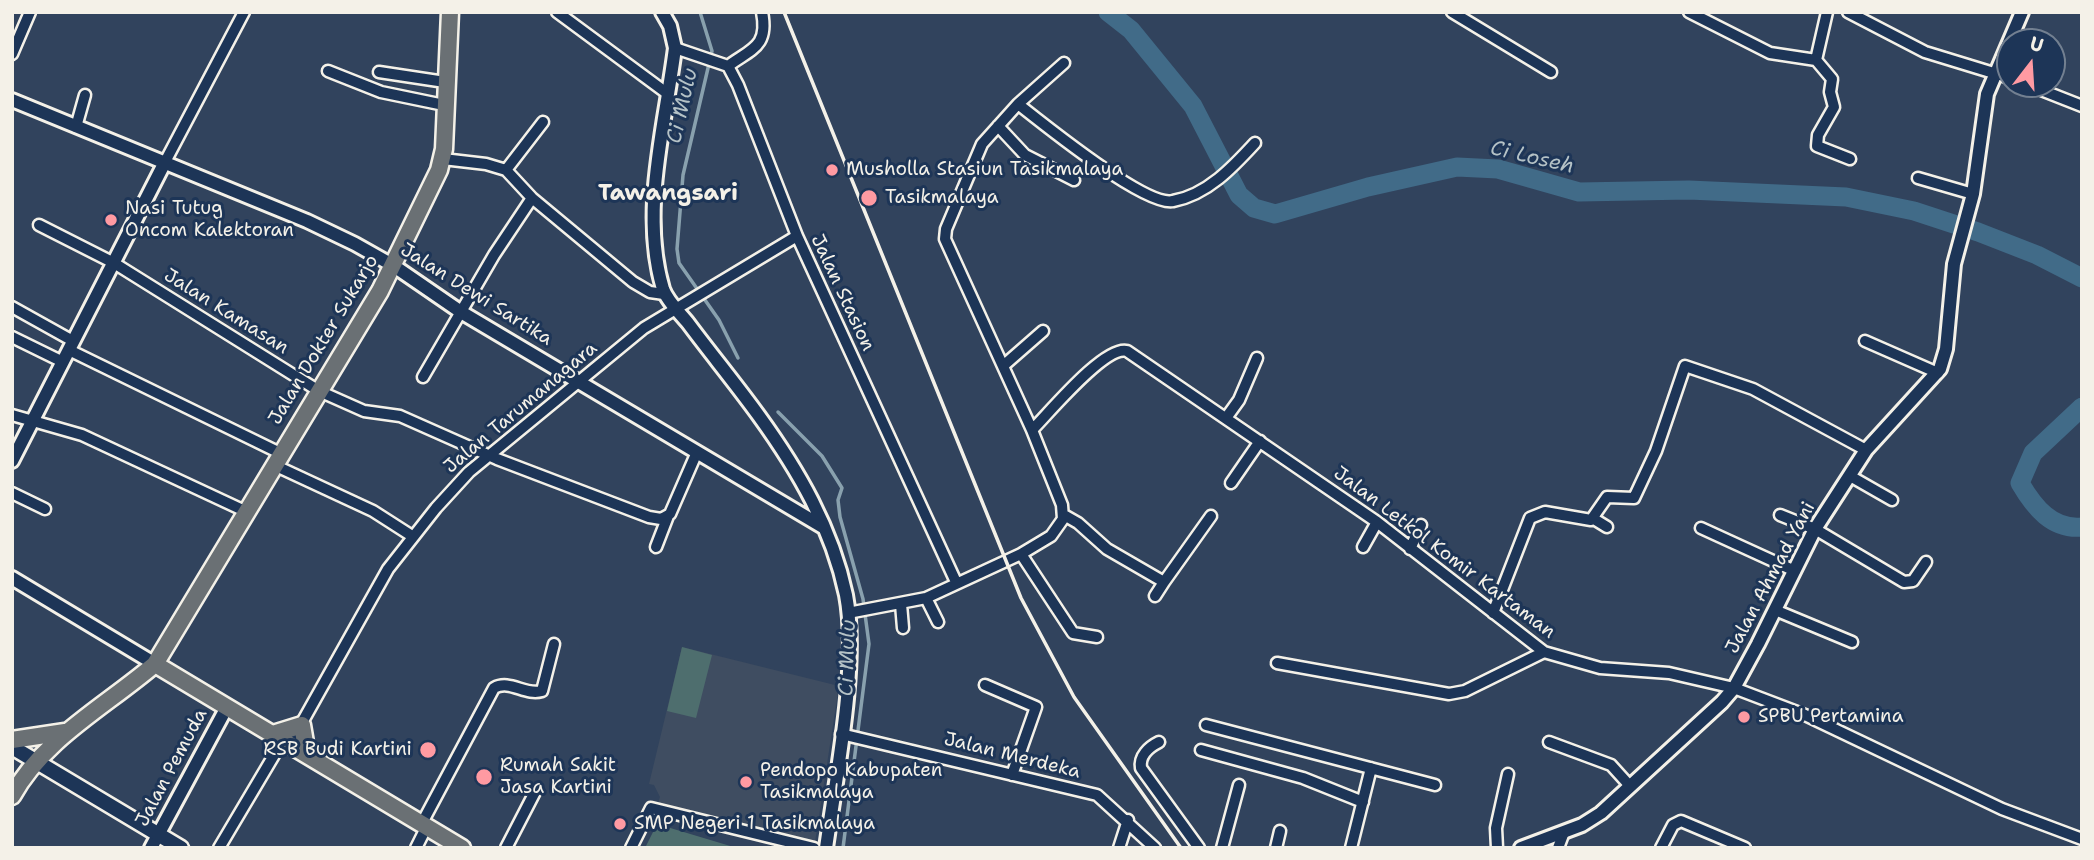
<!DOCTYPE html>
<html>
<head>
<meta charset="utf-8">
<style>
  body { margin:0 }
  #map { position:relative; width:2094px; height:860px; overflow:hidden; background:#31435d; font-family:"Shantell Sans",sans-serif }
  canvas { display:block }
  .frame { position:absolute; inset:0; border:14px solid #f4f1e8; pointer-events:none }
  .north { position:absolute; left:1996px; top:28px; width:70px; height:70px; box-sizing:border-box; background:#1d3557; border:2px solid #738091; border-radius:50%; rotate:17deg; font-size:19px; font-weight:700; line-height:28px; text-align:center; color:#f4f1e8 }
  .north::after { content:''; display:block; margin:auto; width:24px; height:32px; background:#ff9aa2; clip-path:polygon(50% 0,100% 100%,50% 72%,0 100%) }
</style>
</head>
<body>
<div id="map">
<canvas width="2094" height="860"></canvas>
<div class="frame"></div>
<div class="north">U</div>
</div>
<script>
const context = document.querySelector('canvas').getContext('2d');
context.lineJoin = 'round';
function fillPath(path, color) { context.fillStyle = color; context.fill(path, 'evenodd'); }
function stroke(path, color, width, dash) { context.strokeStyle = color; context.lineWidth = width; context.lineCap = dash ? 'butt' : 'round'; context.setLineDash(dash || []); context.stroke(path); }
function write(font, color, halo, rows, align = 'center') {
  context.font = font + ' "Shantell Sans",sans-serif'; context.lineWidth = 6; context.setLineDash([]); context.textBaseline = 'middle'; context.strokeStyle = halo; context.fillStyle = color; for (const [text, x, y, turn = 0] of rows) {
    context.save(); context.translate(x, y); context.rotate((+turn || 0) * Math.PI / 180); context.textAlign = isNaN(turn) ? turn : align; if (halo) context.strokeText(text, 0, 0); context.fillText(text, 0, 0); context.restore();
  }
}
const built = new Path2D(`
  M 682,647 L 839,686 L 815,842 L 658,804 L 660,797 L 654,785 L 649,784 Z`);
const green = new Path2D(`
  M 682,647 L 712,655 L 696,718 L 667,711 Z
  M 657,824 L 737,848 L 645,848 Z`);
const stream = new Path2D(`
  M 700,12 L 712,51 L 683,175 L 677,249 L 679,263 L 719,320 L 738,358
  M 778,412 L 822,456 L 842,488 L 838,500 L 840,517 L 863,599 L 869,644 L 843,848`);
const river = new Path2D(`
  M 1108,12 L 1131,30 L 1193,106 L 1239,195 L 1254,208 L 1275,214 L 1368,187 L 1457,167 L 1498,169 L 1579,192 L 1689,190 L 1846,197 L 1914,211 L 1978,232 L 2037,255 L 2082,278
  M 2082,407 L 2033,453 L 2020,483 C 2034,507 2052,530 2082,527`);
const minor = new Path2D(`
  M 557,12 L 668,94
  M 1452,12 L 1551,72
  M 1689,12 L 1770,53 L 1816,60 L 1832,79 L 1830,92 L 1834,107 L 1818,135 L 1817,146 L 1850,159
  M 1848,12 L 1925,52 L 2010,78
  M 675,48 L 728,66 L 738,85 L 797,236 L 956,582
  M 12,54 L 30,12
  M 1816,60 L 1827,12
  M 728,66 C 751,49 769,47 762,12
  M 328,71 L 381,92 L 444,105
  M 379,72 L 445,82
  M 2026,84 L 2082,106
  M 1018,104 C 1042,123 1146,207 1173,201 C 1207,195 1233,167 1255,143
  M 998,126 L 1025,155 L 1074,180
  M 76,127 L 85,95
  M 443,159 L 486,164 L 506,170 L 532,198 L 633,282 L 650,292 L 664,294
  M 165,162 L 244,12
  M 506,170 L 543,122
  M 1918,178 L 1973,194
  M 39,225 L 114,263 L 319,391 L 364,411 L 400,416 L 497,459 L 649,517 L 661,519 L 670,514 L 697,452
  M 12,307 L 73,341
  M 12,337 L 63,362
  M 1865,341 L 1938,373
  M 69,350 L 280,453
  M 1003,366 L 1043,331
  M 423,377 L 494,255 L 532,198
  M 12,415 L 82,435 L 247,512
  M 1226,418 L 1239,400 L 1257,358
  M 1032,430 C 1049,413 1105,345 1127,351 L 1377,522 L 1544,652 L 1600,668 L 1669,673 L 1734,688 L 1805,715 L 2002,809 L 2082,839
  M 274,465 L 373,511 L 412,536
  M 1850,476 L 1892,500
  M 1231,483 L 1260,441
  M 12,493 L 45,509
  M 1064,515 L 1078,523 L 1107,549 L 1164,582 L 1211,516
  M 1780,515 L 1815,529 L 1904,582 L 1913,581 L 1926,562
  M 1594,519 L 1607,527
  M 1701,528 L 1795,571
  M 656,547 L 668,516
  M 1363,547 L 1377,522
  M 1410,549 L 1421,525
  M 1021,554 L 1073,633 L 1097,637
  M 1155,596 L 1164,582
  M 926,598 L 938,622
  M 901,604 L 903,628
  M 1775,610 L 1852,642
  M 848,613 L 926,598 L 1021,554 L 1051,536 L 1063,519 L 1062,505 L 1032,430 L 945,239 L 946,229 L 982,144 L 1018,104 L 1064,63
  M 1493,613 L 1530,518 L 1545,512 L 1591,520 L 1607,497 L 1634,498 L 1656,451 L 1685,366 L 1753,389 L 1866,450
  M 1277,663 L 1449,694 L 1465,691 L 1544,652
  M 985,685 L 1036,707 L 1012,775
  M 1206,725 L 1435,785
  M 841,734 L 1097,795 L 1155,848
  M 1159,742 C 1149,747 1139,756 1141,768 L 1199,848
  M 1549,742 L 1611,765 L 1630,786
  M 290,744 L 388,569 L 436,508 L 469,472 L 644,328 L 797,236
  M 1201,750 L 1303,778 L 1363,802
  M 422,823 L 494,688 C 510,679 525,696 542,691 L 554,644
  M 219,848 L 283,740
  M 416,848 L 427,826
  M 506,848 L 536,790
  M 631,848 L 651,808 L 814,848
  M 1119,848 L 1128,820
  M 1222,848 L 1239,785
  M 1276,848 L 1280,831
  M 1351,848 L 1371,768
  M 1497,848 L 1496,828 L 1508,774
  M 1558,848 L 1564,832
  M 1661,848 L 1673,825 L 1681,821 L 1745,848`);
const tertiary = new Path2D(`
  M 662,12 L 670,26 L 675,48 C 665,127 640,211 663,289 C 667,301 680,313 688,323 C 711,354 736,384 759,416 C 798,470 832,528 846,595 C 859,664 836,777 826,848
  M 12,100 L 307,221 L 355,244 L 394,266 L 461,312 L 823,527
  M 12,461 L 165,162
  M 12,578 L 155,664
  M 151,848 L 227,707
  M 1521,848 L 1582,825 L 1601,813 L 1722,702 L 1734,688 L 1758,644 L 1815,529 L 1866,450 L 1940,369 L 1946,349 L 1954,264 L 1973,194 L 1987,94 L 2022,12`);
const secondary = new Path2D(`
  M 12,747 L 181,848`);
const primary = new Path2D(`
  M 155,664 L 462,848
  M 273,734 L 302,725 L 307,754
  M 12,740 L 65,732
  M 12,796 C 43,739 106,706 155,664 L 380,291 L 439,170 L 444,149 L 450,12`);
const rail = new Path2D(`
  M 784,12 L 1021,598 L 1074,697 L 1181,848`);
const markers = [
  [832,170,7,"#ff9aa2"],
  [869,198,9,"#ff9aa2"],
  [111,220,7,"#ff9aa2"],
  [1744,717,7,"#ff9aa2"],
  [428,750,9,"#ff9aa2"],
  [484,777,9,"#ff9aa2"],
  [746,782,7,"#ff9aa2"],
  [620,824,7,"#ff9aa2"]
];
const poiNames = [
  ["Musholla Stasiun Tasikmalaya",846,170],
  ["Tasikmalaya",885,198],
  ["Nasi Tutug",125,209],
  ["Oncom Kalektoran",125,231],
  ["SPBU Pertamina",1758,717],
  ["RSB Budi Kartini",412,750,"right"],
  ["Rumah Sakit",500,766],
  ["Jasa Kartini",500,788],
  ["Pendopo Kabupaten",760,771],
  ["Tasikmalaya",760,793],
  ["SMP Negeri 1 Tasikmalaya",634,824]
];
const streetNames = [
  ["Jalan Stasion",842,293,65],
  ["Jalan Dewi Sartika",476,295,32],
  ["Jalan Kamasan",226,312,32],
  ["Jalan Dokter Sukarjo",324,340,-59],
  ["Jalan Tarumanagara",521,408,-40],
  ["Jalan Letkol Komir Kartaman",1444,553,37],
  ["Jalan Ahmad Yani",1771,578,-62],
  ["Jalan Merdeka",1012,756,14],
  ["Jalan Pemuda",172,768,-62]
];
const waterNames = [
  ["Ci Mulu",683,106,-77],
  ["Ci Loseh",1532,158,13],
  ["Ci Mulu",848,658,-88]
];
const quarterNames = [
  ["Tawangsari",668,194]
];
fillPath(built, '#3f4d61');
fillPath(green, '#4e6e6e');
stroke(stream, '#89a1ae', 3.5);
stroke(river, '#416b88', 19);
stroke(minor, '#f4f1e8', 15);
stroke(tertiary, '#f4f1e8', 18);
stroke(secondary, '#f4f1e8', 19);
stroke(primary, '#f4f1e8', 21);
stroke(minor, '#1d3557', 10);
stroke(tertiary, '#1d3557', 12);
stroke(secondary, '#1d3557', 14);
stroke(primary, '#6a7074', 16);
stroke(rail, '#f4f1e8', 3.5);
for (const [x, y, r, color] of markers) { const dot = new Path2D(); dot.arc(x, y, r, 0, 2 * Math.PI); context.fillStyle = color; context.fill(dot); stroke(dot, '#1d3557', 2.5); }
write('19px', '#f4f1e8', '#1d3557', poiNames, 'left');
write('19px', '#f4f1e8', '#1d3557', streetNames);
write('italic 21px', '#b5c2c6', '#1d3557', waterNames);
write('bold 23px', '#f4f1e8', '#1d3557', quarterNames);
</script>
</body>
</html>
